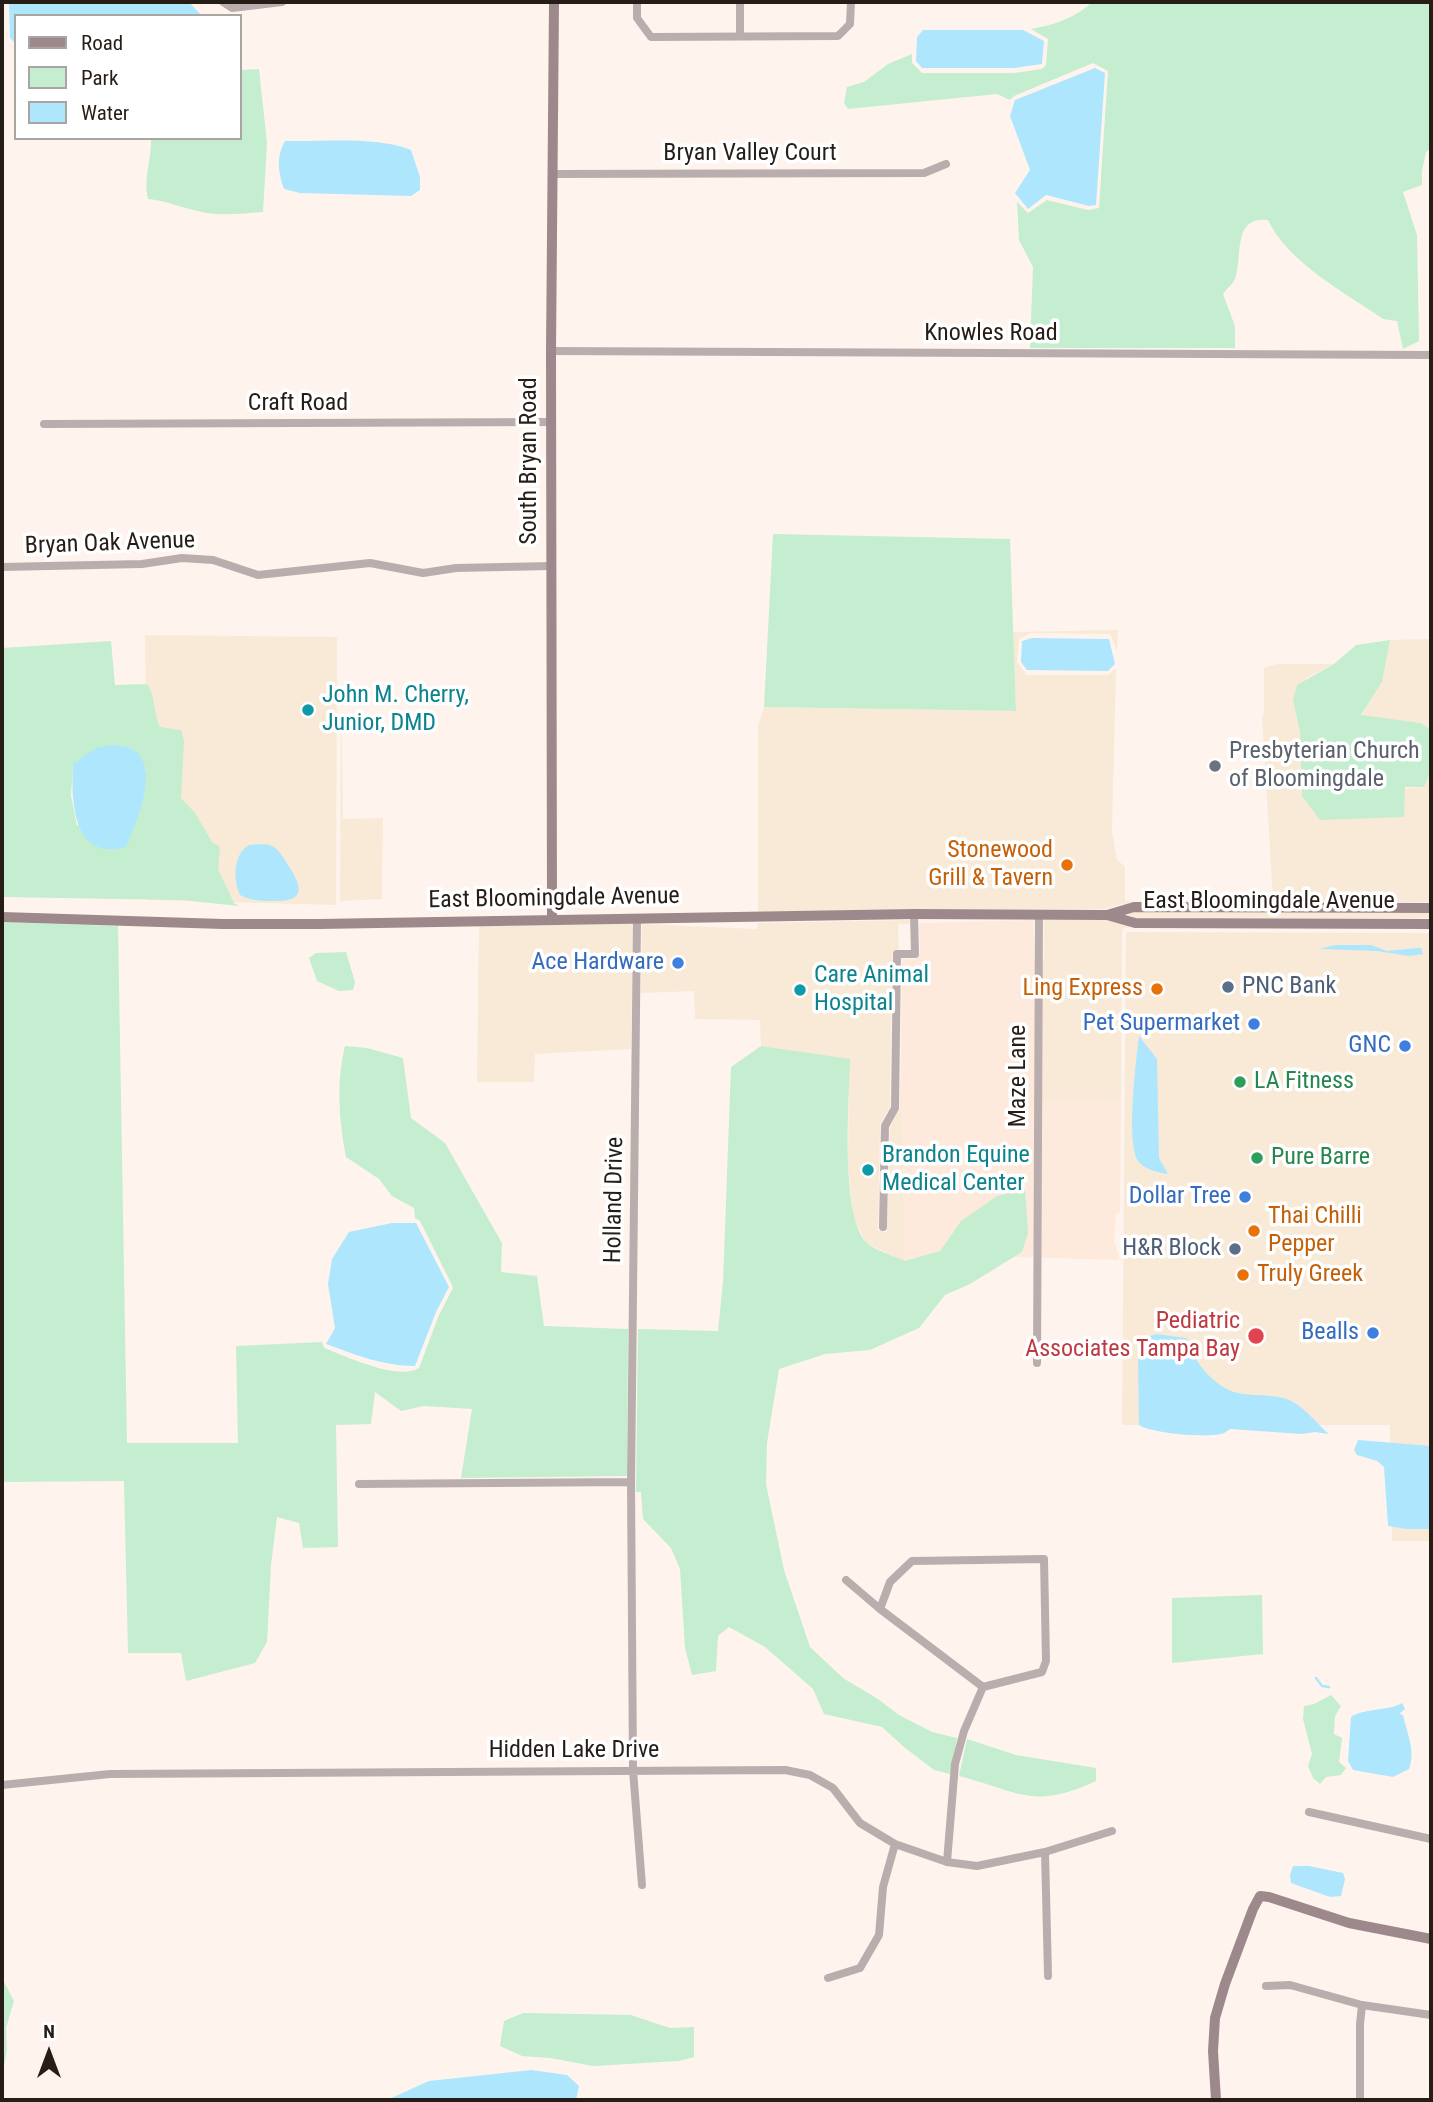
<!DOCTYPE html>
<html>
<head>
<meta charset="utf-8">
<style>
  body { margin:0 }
  #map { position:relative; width:1433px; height:2102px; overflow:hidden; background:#fef4ed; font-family:"Roboto Condensed",sans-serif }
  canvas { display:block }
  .frame { position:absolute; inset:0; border:4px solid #261d17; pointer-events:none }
  .legend { position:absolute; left:14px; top:14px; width:228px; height:126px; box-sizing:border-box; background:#fff; border:2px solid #a8a5a2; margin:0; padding:9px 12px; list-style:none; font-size:21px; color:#261d17 }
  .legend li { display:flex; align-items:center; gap:14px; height:35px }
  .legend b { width:35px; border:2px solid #a8a5a2 }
  .north { position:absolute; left:14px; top:2018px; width:70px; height:70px; -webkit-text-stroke:5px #fff; paint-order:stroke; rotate:0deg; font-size:19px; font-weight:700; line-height:28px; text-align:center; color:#261d17 }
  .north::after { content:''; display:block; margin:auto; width:24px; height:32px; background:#261d17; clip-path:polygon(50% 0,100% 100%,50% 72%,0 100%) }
</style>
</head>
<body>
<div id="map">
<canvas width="1433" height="2102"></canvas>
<div class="frame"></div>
<ul class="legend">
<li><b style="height:9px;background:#9d898c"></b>Road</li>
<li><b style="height:19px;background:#c4eecf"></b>Park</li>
<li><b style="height:19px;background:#aee6fe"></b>Water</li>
</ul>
<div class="north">N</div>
</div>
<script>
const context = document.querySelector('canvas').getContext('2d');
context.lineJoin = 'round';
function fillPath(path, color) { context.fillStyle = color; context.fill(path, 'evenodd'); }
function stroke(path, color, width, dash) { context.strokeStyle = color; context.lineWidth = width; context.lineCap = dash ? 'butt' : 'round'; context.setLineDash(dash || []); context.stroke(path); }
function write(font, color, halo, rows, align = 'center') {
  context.font = font + ' "Roboto Condensed",sans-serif'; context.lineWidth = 7; context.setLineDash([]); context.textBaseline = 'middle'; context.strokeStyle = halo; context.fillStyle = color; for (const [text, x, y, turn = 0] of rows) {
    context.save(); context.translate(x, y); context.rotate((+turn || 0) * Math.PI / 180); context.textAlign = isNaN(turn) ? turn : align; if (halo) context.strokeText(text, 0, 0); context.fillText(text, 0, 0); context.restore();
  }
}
const commercial = new Path2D(`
  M 1118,630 L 1117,651 L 1110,634 L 1031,633 L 1019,639 L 1017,662 L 1027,675 L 1108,675 L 1116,668 L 1112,831 L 1117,860 L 1125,866 L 1125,901 L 1273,899 L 1262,717 L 1264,713 L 1264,668 L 1278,664 L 1334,664 L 1306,678 L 1293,700 L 1300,732 L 1302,796 L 1424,787 L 1431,771 L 1431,902 L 1134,901 L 1104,909 L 919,909 L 758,913 L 758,726 L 764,707 L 1016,711 L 1013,632 Z
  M 145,635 L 337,637 L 336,905 L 148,900 Z
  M 1431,639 L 1431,730 L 1421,723 L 1361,716 L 1382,682 L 1390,640 Z
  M 341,685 L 343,819 L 383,818 L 382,899 L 340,901 Z
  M 1135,912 L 1431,913 L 1431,918 L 1135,918 L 1126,915 Z
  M 910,920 L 910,924 L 898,924 L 899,949 L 892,954 L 890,1106 L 880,1125 L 878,1231 L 887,1232 L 890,1127 L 900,1108 L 901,1044 L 905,1262 L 866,1243 L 853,1216 L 848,1166 L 849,1060 L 761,1046 L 760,1020 L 695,1019 L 694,991 L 641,993 L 642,924 L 757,929 L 758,923 Z
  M 1033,920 L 1035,959 L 1044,959 L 1044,920 L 1107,920 L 1130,927 L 1124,928 L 1122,932 L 1121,1103 L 1108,1101 L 1037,1101 Z
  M 633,924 L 631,1049 L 535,1054 L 534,1082 L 477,1082 L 479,926 Z
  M 1126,932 L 1431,933 L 1431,1541 L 1392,1541 L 1390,1425 L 1122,1425 Z`);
const built = new Path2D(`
  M 1033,920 L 1037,1101 L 1108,1101 L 1121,1103 L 1120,1212 L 1116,1214 L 1114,1241 L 1120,1260 L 1014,1257 L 1022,1252 L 961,1221 L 940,1251 L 905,1262 L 901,1044 L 902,959 L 915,959 L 920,954 L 919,923 Z`);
const green = new Path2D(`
  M 1093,2 L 1431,2 L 1431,149 L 1426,152 L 1422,171 L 1422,185 L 1403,192 L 1417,235 L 1419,341 L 1403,349 L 1397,321 L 1383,319 C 1346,293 1288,263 1268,220 C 1230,215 1244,262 1234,281 C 1231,285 1226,290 1223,294 L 1235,326 L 1235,348 L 1030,348 L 1033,267 L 1019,240 L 1017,202 L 1028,213 L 1047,200 L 1088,210 L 1099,208 L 1108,71 L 1093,63 L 1014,96 L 1010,100 L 997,94 L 848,109 L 844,103 L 847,87 L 864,82 L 888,64 L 912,54 L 912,63 L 922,73 L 1014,73 L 1042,69 L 1046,65 L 1048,39 L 1031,29 C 1055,25 1074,18 1093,2 Z
  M 259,69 L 267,143 L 263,212 C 245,213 225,216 207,213 C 187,210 169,201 148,199 C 143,178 152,159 151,138 L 240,138 L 240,70 Z
  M 773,534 L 1010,539 L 1016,711 L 764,707 Z
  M 1390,640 L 1382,682 L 1361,715 L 1421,723 L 1431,730 L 1431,771 L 1424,787 L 1405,787 L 1404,817 L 1320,820 L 1302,796 L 1300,732 L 1293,700 L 1297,685 L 1334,664 L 1356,645 Z
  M 111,641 L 115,685 L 147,684 C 156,696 153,713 160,727 L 181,730 L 184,741 L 181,798 L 195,813 L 212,842 L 220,847 L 218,869 L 234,903 L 239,906 L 181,900 L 2,897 L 2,648 ZM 73,764 L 146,768 L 77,826 L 71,796 Z
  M 2,922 L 118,926 L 127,1443 L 238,1443 L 236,1346 L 322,1342 L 324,1348 C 345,1356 398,1381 419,1368 L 439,1315 L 453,1288 L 452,1285 L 420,1221 L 415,1218 L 414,1208 L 392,1196 L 379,1179 L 346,1157 C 339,1119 336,1083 345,1046 L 367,1048 L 403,1058 L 411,1118 L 445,1143 L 502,1243 L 501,1272 L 537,1276 L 544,1326 L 628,1329 L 627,1476 L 461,1478 L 472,1409 L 424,1406 L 401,1411 L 375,1392 L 371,1424 L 336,1425 L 338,1547 L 303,1548 L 299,1523 L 277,1517 L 271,1565 L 267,1642 L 255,1663 L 186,1681 L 181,1653 L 128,1653 L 124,1481 L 2,1482 Z
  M 346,952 L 355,982 L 353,990 L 339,991 L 317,981 L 309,958 L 316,953 Z
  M 761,1046 L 850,1059 C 849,1100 840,1214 866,1242 C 872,1249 896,1257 905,1261 L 940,1251 L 961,1221 L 997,1196 L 1025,1189 L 1028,1233 L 1022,1252 L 970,1284 L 945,1295 L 919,1328 L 870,1350 L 825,1354 L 779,1369 L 767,1443 L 766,1484 L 784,1570 L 810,1647 L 843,1678 L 878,1699 L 899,1715 L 932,1732 L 957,1738 L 950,1774 L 934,1770 L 904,1747 L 882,1727 L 824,1714 L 813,1689 L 765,1647 L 729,1627 L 718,1636 L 716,1671 L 692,1675 L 685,1648 L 680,1569 L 671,1548 L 643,1519 L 641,1492 L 636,1492 L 638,1329 L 718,1331 L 723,1282 L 731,1067 Z
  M 1262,1595 L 1263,1654 L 1172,1663 L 1172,1598 Z
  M 1331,1695 L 1341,1706 L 1335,1716 L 1334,1734 L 1342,1738 L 1339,1762 L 1346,1768 L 1341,1775 L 1326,1777 L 1320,1784 L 1313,1778 L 1308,1766 L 1312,1754 L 1303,1719 L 1304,1706 L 1314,1704 Z
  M 967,1739 L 1016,1755 L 1096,1768 L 1096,1781 C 1033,1810 1020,1792 959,1776 Z
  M 2,1978 L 14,2001 L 6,2028 L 7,2050 L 2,2076 Z
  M 523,2013 L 631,2015 L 670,2028 L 694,2027 L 694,2057 L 679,2061 L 593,2066 L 550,2058 L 522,2056 L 500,2046 L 504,2021 Z`);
const water = new Path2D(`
  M 9,2 L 189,2 L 202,16 L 16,16 L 16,44 L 10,38 Z
  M 923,30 L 1023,30 L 1044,41 L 1042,64 L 1014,68 L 922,68 L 916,61 L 917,37 Z
  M 1095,68 L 1105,73 L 1096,205 L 1089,206 L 1046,195 L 1028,209 L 1015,193 L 1030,170 L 1010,116 L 1015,100 Z
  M 285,141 C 323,142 376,136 411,150 L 420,177 L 420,190 L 411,196 L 300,193 L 284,189 C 278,172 276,157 285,141 Z
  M 1032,638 L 1109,639 L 1115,664 L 1108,671 L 1027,670 L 1021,662 L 1022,641 Z
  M 113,745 C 118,746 125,746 130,748 C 163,764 136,823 126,847 C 72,862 71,799 73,764 L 96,748 Z
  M 249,845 C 256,845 265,843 272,846 C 280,850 285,861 290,868 C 304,890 303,902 273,901 C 262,901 251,901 240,895 C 233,880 233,854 249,845 Z
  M 1335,945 L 1371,945 L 1387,951 L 1417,948 L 1421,948 L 1423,954 L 1409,956 L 1377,951 L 1319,949 Z
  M 1139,1036 L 1157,1059 L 1159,1158 L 1168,1174 C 1160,1173 1143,1169 1138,1161 C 1126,1141 1136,1061 1139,1036 Z
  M 392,1223 L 416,1223 L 449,1287 L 436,1312 L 415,1366 C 383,1366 356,1355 326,1344 L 335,1328 L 328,1284 L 332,1259 L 349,1232 Z
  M 1156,1334 L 1186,1338 C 1191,1344 1191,1350 1195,1357 C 1201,1369 1213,1381 1225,1388 C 1241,1398 1264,1393 1283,1398 C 1301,1402 1315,1422 1329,1434 L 1315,1432 L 1302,1434 L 1230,1429 C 1227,1431 1224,1434 1220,1434 C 1206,1438 1150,1433 1139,1425 L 1138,1361 L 1141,1339 Z
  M 1358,1440 L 1431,1446 L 1431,1529 L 1406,1529 L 1388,1526 L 1384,1467 L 1377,1461 L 1357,1455 L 1354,1450 Z
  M 1402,1703 L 1405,1709 L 1399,1714 L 1403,1715 C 1407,1734 1416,1750 1409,1769 L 1393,1777 L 1353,1770 L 1348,1761 L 1351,1717 C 1363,1708 1390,1711 1402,1703 Z
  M 1293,1866 L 1309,1866 L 1343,1873 L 1345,1879 L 1341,1896 L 1330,1897 L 1291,1883 L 1290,1875 Z
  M 531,2070 L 567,2075 L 579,2086 L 576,2100 L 387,2100 L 429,2081 Z`);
const stream = new Path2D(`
  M 1316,1678 L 1322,1686 L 1329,1687`);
const street = new Path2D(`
  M 223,2 L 232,8 L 282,2
  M 637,2 L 637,18 L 651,37 L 838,36 L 850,24 L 851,2
  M 740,36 L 740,2
  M 552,174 L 924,173 L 946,164
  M 551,351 L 1431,355
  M 44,424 L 552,422
  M 2,567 L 142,564 L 182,558 L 213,560 L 258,575 L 370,563 L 423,573 L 456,568 L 551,566
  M 637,919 L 631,1482 L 633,1770 L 642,1885
  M 883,1227 L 885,1126 L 895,1108 L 897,954 L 915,954 L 914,914
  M 1037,1363 L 1039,914
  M 359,1484 L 631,1482
  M 846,1580 L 880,1609 L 983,1687 L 1042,1672 L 1046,1661 L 1044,1559 L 912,1561 L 890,1582 L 880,1609
  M 2,1785 L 110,1774 L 785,1770 L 810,1775 L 833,1788 L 860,1823 L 895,1844 L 947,1862 L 977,1866 L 1045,1852 L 1112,1831
  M 1309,1812 L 1431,1839
  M 1045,1852 L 1048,1976
  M 947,1862 L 955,1764 L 964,1731 L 983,1687
  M 828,1978 L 860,1968 L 879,1935 L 883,1887 L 895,1844
  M 1266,1986 L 1290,1985 L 1362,2005 L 1431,2015
  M 1360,2100 L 1360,2024 L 1362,2005`);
const secondary = new Path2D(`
  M 1107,915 L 1134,907 L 1431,908
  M 2,917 L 223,924 L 319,924 L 914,914 L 1107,915 L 1135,923 L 1431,924
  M 552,920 L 551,351 L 554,2
  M 1216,2100 L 1213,2051 L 1215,2018 L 1225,1984 L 1253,1909 L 1260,1896 L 1269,1897 L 1349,1923 L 1431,1939`);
const markers = [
  [308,710,7,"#0f9aa8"],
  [1215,766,7,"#6b7280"],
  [1067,865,7,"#e8710a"],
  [678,963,7,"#3f7fe0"],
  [1228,987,7,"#5c6f8a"],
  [1157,989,7,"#e8710a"],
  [800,990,7,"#0f9aa8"],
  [1254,1024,7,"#3f7fe0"],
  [1405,1046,7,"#3f7fe0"],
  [1240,1082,7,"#2e9e5b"],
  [1257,1158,7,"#2e9e5b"],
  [868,1170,7,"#0f9aa8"],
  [1245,1197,7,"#3f7fe0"],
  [1254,1231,7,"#e8710a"],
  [1235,1249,7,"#5c6f8a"],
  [1243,1275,7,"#e8710a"],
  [1373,1333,7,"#3f7fe0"],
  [1256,1336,9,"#e0444e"]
];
const streetNames = [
  ["Bryan Valley Court",750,154],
  ["Knowles Road",991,334],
  ["Craft Road",298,404],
  ["South Bryan Road",530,461,-90],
  ["Bryan Oak Avenue",110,544,-2],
  ["East Bloomingdale Avenue",554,899,-1],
  ["East Bloomingdale Avenue",1269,902],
  ["Maze Lane",1019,1076,-90],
  ["Holland Drive",615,1200,-89],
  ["Hidden Lake Drive",574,1751]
];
const cultureNames = [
  ["John M. Cherry,",322,696],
  ["Junior, DMD",322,724],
  ["Care Animal",814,976],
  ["Hospital",814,1004],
  ["Brandon Equine",882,1156],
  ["Medical Center",882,1184]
];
const worshipNames = [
  ["Presbyterian Church",1229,752],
  ["of Bloomingdale",1229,780]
];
const foodNames = [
  ["Stonewood",1053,851],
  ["Grill & Tavern",1053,879],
  ["Ling Express",1143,989],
  ["Thai Chilli",1268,1217,"left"],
  ["Pepper",1268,1245,"left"],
  ["Truly Greek",1257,1275,"left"]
];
const shopNames = [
  ["Ace Hardware",664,963],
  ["Pet Supermarket",1240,1024],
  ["GNC",1391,1046],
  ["Dollar Tree",1231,1197],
  ["Bealls",1359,1333]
];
const serviceNames = [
  ["PNC Bank",1242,987],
  ["H&R Block",1221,1249,"right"]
];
const leisureNames = [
  ["LA Fitness",1254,1082],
  ["Pure Barre",1271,1158]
];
const healthNames = [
  ["Pediatric",1240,1322],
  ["Associates Tampa Bay",1240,1350]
];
fillPath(commercial, '#f8ead7');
fillPath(built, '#fdeadd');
fillPath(green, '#c4eecf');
fillPath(water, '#aee6fe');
stroke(stream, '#aee6fe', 2.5);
stroke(street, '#baadae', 8);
stroke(secondary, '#9d898c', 10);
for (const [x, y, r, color] of markers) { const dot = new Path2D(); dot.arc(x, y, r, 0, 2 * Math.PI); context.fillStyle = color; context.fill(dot); stroke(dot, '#fff', 2.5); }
write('24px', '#261d17', '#fff', streetNames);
write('24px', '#0d838f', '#fff', cultureNames, 'left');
write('24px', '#5b616d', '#fff', worshipNames, 'left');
write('24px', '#c56008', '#fff', foodNames, 'right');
write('24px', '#366cbe', '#fff', shopNames, 'right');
write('24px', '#4e5e75', '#fff', serviceNames, 'left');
write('24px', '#27864d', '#fff', leisureNames, 'left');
write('24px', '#be3a42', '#fff', healthNames, 'right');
</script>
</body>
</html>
